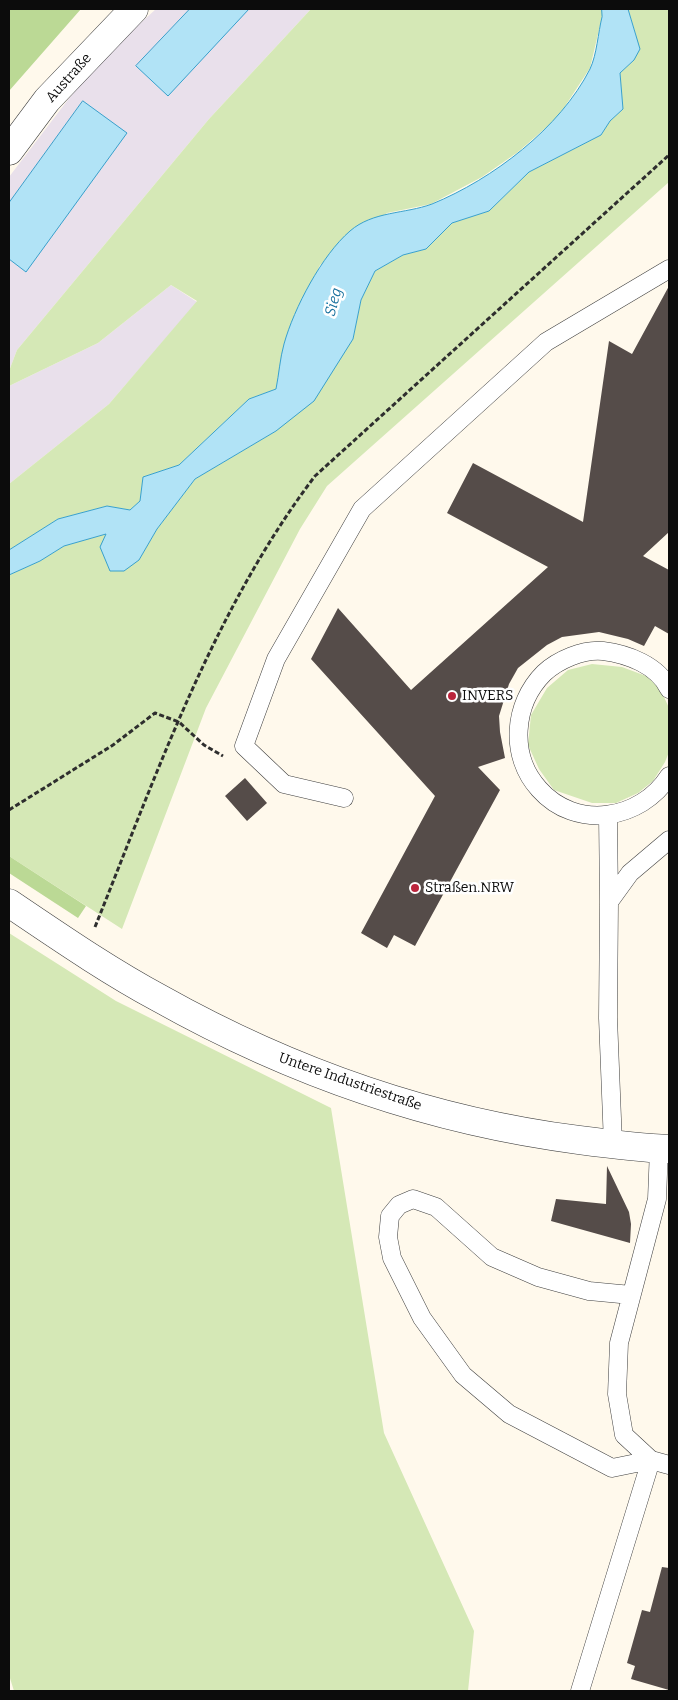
<!DOCTYPE html>
<html>
<head>
<meta charset="utf-8">
<style>
  body { margin:0 }
  #map { position:relative; width:678px; height:1700px; overflow:hidden; background:#fff9ec; font-family:Bitter,serif }
  canvas { display:block }
  .frame { position:absolute; inset:0; border:10px solid #0c0c0c; pointer-events:none }
</style>
</head>
<body>
<div id="map">
<canvas width="678" height="1700"></canvas>
<div class="frame"></div>
</div>
<script>
const context = document.querySelector('canvas').getContext('2d');
context.lineJoin = 'round';
function fillPath(path, color) { context.fillStyle = color; context.fill(path, 'evenodd'); }
function stroke(path, color, width, dash) { context.strokeStyle = color; context.lineWidth = width; context.lineCap = dash ? 'butt' : 'round'; context.setLineDash(dash || []); context.stroke(path); }
function write(font, color, halo, rows, align = 'center') {
  context.font = font + ' Bitter,serif'; context.lineWidth = 5; context.setLineDash([]); context.textBaseline = 'middle'; context.strokeStyle = halo; context.fillStyle = color; for (const [text, x, y, turn = 0] of rows) {
    context.save(); context.translate(x, y); context.rotate((+turn || 0) * Math.PI / 180); context.textAlign = isNaN(turn) ? turn : align; if (halo) context.strokeText(text, 0, 0); context.fillText(text, 0, 0); context.restore();
  }
}
const industrial = new Path2D(`
  M 156,9 L 311,9 L 209,119 L 17,350 L 9,371 L 9,177 L 70,97 L 114,47 Z
  M 171,285 L 197,302 L 109,404 L 9,484 L 9,386 L 98,343 Z`);
const green = new Path2D(`
  M 311,9 L 602,9 L 602,17 L 590,68 L 558,117 L 518,152 L 482,177 L 431,204 L 387,213 L 320,265 L 284,344 L 276,389 L 249,399 L 179,465 L 143,477 L 140,501 L 130,510 L 107,506 L 58,519 L 9,550 L 9,484 L 109,404 L 197,301 L 171,285 L 98,343 L 9,386 L 9,371 L 17,350 L 209,119 Z
  M 628,9 L 669,9 L 669,182 L 327,486 L 300,529 L 206,708 L 122,929 L 9,856 L 9,575 L 40,561 L 64,546 L 106,534 L 139,560 L 157,529 L 195,479 L 276,431 L 353,339 L 361,300 L 375,271 L 403,255 L 426,249 L 452,223 L 489,211 L 529,172 L 601,135 L 610,121 L 623,109 L 620,73 L 634,60 L 636,35 Z
  M 592,664 L 622,667 L 646,676 L 660,688 L 669,708 L 669,752 L 665,762 L 653,781 L 638,793 L 616,803 L 592,803 L 554,790 L 539,769 L 528,745 L 531,715 L 547,688 L 568,670 Z
  M 9,933 L 116,1001 L 331,1108 L 384,1433 L 474,1631 L 468,1691 L 14,1691 L 9,1675 Z`);
const forest = new Path2D(`
  M 9,9 L 81,9 L 9,91 Z
  M 9,856 L 86,906 L 78,918 L 9,873 Z`);
const water = new Path2D(`
  M 190,9 L 249,9 L 168,96 L 136,66 Z
  M 602,9 L 628,9 L 640,49 L 634,60 L 620,73 L 623,109 L 610,121 L 601,135 L 529,172 L 489,211 L 452,223 L 426,249 L 403,255 L 375,271 L 361,300 L 353,339 L 314,401 L 276,431 L 195,479 L 157,529 L 139,560 L 124,571 L 110,571 L 100,547 L 106,534 L 64,546 L 40,561 L 9,575 L 9,550 L 58,519 L 107,506 L 130,510 L 140,501 L 143,477 L 179,465 L 249,399 L 276,389 C 279,374 280,358 284,344 C 294,308 322,255 350,231 C 373,211 405,214 432,204 C 493,179 560,128 590,69 C 597,54 598,33 602,17 Z
  M 83,101 L 127,133 L 26,272 L 9,259 L 9,203 Z`);
const building = new Path2D(`
  M 669,286 L 669,532 L 643,556 L 669,570 L 669,634 L 655,626 L 644,646 L 628,639 L 599,632 L 562,637 L 547,645 L 518,668 L 509,684 L 499,716 L 500,732 L 505,758 L 478,767 L 500,790 L 415,946 L 394,935 L 387,948 L 361,933 L 435,796 L 311,659 L 338,608 L 411,690 L 548,567 L 447,513 L 473,463 L 583,522 L 609,341 L 632,354 Z
  M 245,778 L 267,803 L 247,821 L 225,796 Z
  M 607,1166 L 629,1212 L 631,1224 L 630,1243 L 551,1221 L 556,1199 L 606,1204 Z
  M 662,1567 L 669,1568 L 669,1690 L 631,1679 L 635,1666 L 627,1663 L 642,1610 L 650,1612 Z`);
const path = new Path2D(`
  M 9,810 L 113,745 L 155,713 L 179,722 L 204,745 L 223,756
  M 95,927 C 157,773 214,609 315,476 L 669,155`);
const service = new Path2D(`
  M 669,689 C 658,665 627,654 603,651 C 583,649 558,660 544,673 C 513,704 509,756 539,789 C 576,831 641,820 669,776
  M 344,798 L 284,784 L 244,746 L 276,659 L 362,509 L 546,342 L 669,269
  M 608,815 L 609,902
  M 613,1144 L 608,1018 L 609,902 L 630,873 L 669,840
  M 659,1149 L 657,1199 L 619,1343 L 617,1394 L 624,1435 L 651,1460 L 669,1465
  M 580,1691 L 651,1460 L 612,1468 L 509,1414 L 463,1375 L 422,1318 L 392,1258 L 388,1237 L 390,1216 L 399,1205 L 413,1199 L 436,1207 L 492,1257 L 538,1277 L 589,1291 L 631,1295`);
const minor = new Path2D(`
  M 9,151 L 47,100 L 134,9
  M 9,903 C 58,936 107,970 159,998 C 289,1071 431,1121 579,1140 C 609,1144 639,1148 669,1149`);
const markers = [
  [452,696,5,"#bb253c"],
  [415,888,5,"#bb253c"]
];
const streetNames = [
  ["Austraße",69,78,-48],
  ["Untere Industriestraße",350,1082,19]
];
const poiNames = [
  ["INVERS",462,696],
  ["Straßen.NRW",425,888]
];
const waterNames = [
  ["Sieg",334,302,-75]
];
fillPath(industrial, '#e9e0eb');
fillPath(green, '#d5e8b6');
fillPath(forest, '#bbd995');
fillPath(water, '#b1e3f6');
stroke(water, '#38a0cc', 1);
fillPath(building, '#554c49');
stroke(service, '#3f3f3f', 19);
stroke(minor, '#3f3f3f', 29);
stroke(path, '#2e2e2e', 3, [5, 2.5]);
stroke(service, '#fff', 18);
stroke(minor, '#fff', 28);
for (const [x, y, r, color] of markers) { const dot = new Path2D(); dot.arc(x, y, r, 0, 2 * Math.PI); context.fillStyle = color; context.fill(dot); stroke(dot, '#fff', 2); }
write('14px', '#0c0c0c', '#fff', streetNames);
write('14px', '#0c0c0c', '#fff', poiNames, 'left');
write('italic 15px', '#17709d', '#fff', waterNames);
</script>
</body>
</html>
